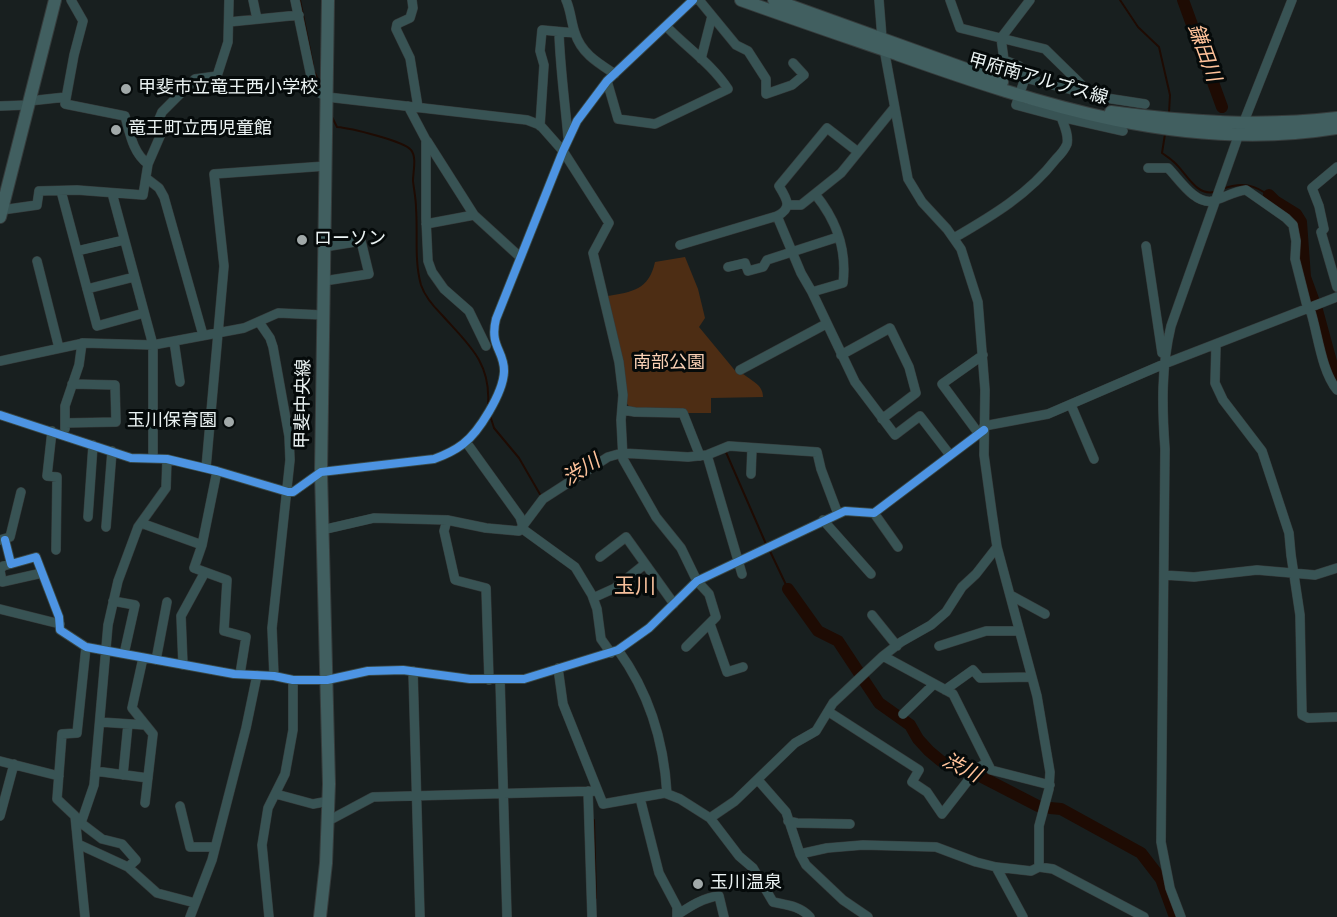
<!DOCTYPE html>
<html>
<head>
<meta charset="utf-8">
<style>
  body { margin:0 }
  canvas { display:block; background:#181f1f }
</style>
</head>
<body>
<canvas width="1337" height="917"></canvas>
<script>
const context = document.querySelector('canvas').getContext('2d');
context.lineJoin = 'round';
function fillPath(path, color) { context.fillStyle = color; context.fill(path, 'evenodd'); }
function stroke(path, color, width, dash) { context.strokeStyle = color; context.lineWidth = width; context.lineCap = dash ? 'butt' : 'round'; context.setLineDash(dash || []); context.stroke(path); }
function write(font, color, halo, rows, align = 'center') {
  context.font = font + ' "Titillium Web","Noto Sans JP",sans-serif'; context.lineWidth = 6; context.setLineDash([]); context.textBaseline = 'middle'; context.strokeStyle = halo; context.fillStyle = color; for (const [text, x, y, turn = 0] of rows) {
    context.save(); context.translate(x, y); context.rotate((+turn || 0) * Math.PI / 180); context.textAlign = isNaN(turn) ? turn : align; if (halo) context.strokeText(text, 0, 0); context.fillText(text, 0, 0); context.restore();
  }
}
const green = new Path2D(`
  M 685,257 L 698,289 L 705,318 L 699,327 L 737,373 L 742,373 C 751,381 763,384 763,397 L 711,398 L 711,413 L 686,413 L 630,408 L 626,402 L 608,296 C 632,292 649,290 655,262 Z`);
const stream = new Path2D(`
  M 300,0 L 313,65
  M 1120,0 L 1138,27 L 1159,47 L 1170,95 L 1169,113
  M 315,73 L 321,87
  M 331,115 L 337,127 C 350,128 404,141 411,150 C 417,157 413,172 413,181 C 414,190 416,199 416,208 C 418,234 414,260 421,285 C 425,297 433,306 442,315 C 468,344 491,362 488,404
  M 1165,134 L 1162,153 C 1166,156 1171,159 1175,163 C 1186,173 1196,196 1214,192
  M 1222,189 C 1250,179 1261,189 1284,206
  M 490,415 L 494,428 L 519,458 L 541,496
  M 725,450 L 766,544
  M 769,549 L 788,589
  M 594,820 L 596,898`);
const river = new Path2D(`
  M 1183,0 L 1222,107
  M 1269,195 L 1275,201 L 1296,214 L 1301,222 L 1305,277 L 1317,310 L 1333,369 L 1337,375
  M 788,589 L 818,631 L 838,641 L 879,703 L 910,725 L 918,739 L 929,751 L 941,761 L 976,774 L 1038,806
  M 1050,808 L 1061,809 L 1141,853 L 1161,879 L 1175,917`);
const minor = new Path2D(`
  M 71,0 L 83,21 L 74,55 L 65,104 L 125,116 C 130,134 133,153 148,164
  M 253,0 L 257,19
  M 295,0 L 313,86 L 318,92 L 327,97 L 527,120 L 540,125 L 563,151 L 609,223 L 593,253 L 619,362 L 623,395 L 621,420 L 623,459 L 656,517 L 681,548 L 697,581 L 709,594 L 716,617 L 686,647
  M 412,0 L 413,8 L 410,18 L 397,24 L 396,29 L 410,58 L 418,107
  M 566,0 C 571,11 571,22 575,33 C 581,53 598,63 615,74
  M 699,0 L 736,45 L 748,51 L 766,79 L 766,94 L 792,85 L 804,75 L 793,63
  M 879,0 L 882,38 L 908,179 L 922,202 L 947,229 L 961,249 L 978,302 L 985,390 L 984,455 L 992,513 L 997,547 L 1037,696 L 1050,772 L 1049,789 L 1039,826 L 1039,867
  M 950,0 L 960,28 L 1045,49 L 1093,96 L 1145,104
  M 229,22 L 299,15
  M 559,32 C 560,67 565,102 568,137
  M 701,59 L 712,16
  M 1025,78 L 1092,95
  M 607,81 L 618,119 L 655,124 L 728,89 C 712,64 686,47 666,26
  M 29,101 L 66,97
  M 0,106 L 28,105
  M 408,106 L 426,140 L 426,219 L 428,261 L 432,272 L 444,289 L 469,311 L 486,346
  M 1061,117 L 1123,131
  M 540,126 L 544,65 L 540,51 L 542,30 L 575,33
  M 427,141 L 474,215 L 520,257
  M 1337,167 L 1312,188 L 1319,206 L 1324,229 L 1321,232 L 1337,287
  M 1148,168 L 1168,168 C 1179,179 1195,205 1213,201 C 1224,198 1234,191 1246,190 L 1286,218 L 1293,225 L 1296,241 L 1295,259 L 1308,310
  M 146,178 L 159,188 L 164,197 L 203,335
  M 61,191 L 97,326 L 144,313
  M 112,193 L 153,345 L 153,458
  M 788,205 L 801,205 L 841,173 L 894,108
  M 2,210 L 37,205 L 39,191 L 77,190 L 143,195 L 148,164 L 161,134 L 159,119 L 162,112 L 195,79 L 217,76 L 228,42 L 229,0
  M 777,216 L 801,273 L 812,292 L 855,382 L 895,435 L 920,416 L 950,455
  M 426,224 L 474,215
  M 954,238 C 992,216 1029,194 1056,159 C 1060,155 1065,149 1067,144 C 1069,135 1064,125 1061,117 L 1016,105 L 1027,72 L 1019,66 L 1004,60 L 1001,38 L 1030,0
  M 680,245 L 777,216 C 793,208 787,199 779,186 L 827,128 L 858,152
  M 1146,246 L 1162,353
  M 77,251 L 124,240
  M 37,261 L 59,348
  M 728,267 L 745,263 L 748,271 L 763,267 L 767,260 L 838,237
  M 324,281 L 369,274 L 361,241 L 324,247
  M 87,289 L 134,277
  M 812,292 L 843,283 C 847,249 837,221 815,194
  M 1310,309 C 1318,334 1321,370 1337,390
  M 259,322 L 270,338 L 273,347 L 289,436 L 290,460 L 272,628 L 274,676
  M 174,341 L 180,382
  M 1216,345 L 1215,383 L 1223,400 L 1262,451 L 1289,533 L 1291,555 L 1300,615 L 1302,715 L 1308,718 L 1337,717
  M 841,355 L 890,328 L 909,367 L 916,393 L 882,419
  M 0,361 L 84,343 L 153,345 L 244,328 L 278,313 L 323,315
  M 740,370 L 826,324
  M 1071,405 L 1094,459
  M 623,410 L 635,412 L 683,413 L 700,456
  M 0,415 L 131,458 L 167,459 L 217,471 L 288,492 L 293,492 L 321,472 L 434,459 C 445,455 454,451 463,444 C 479,432 503,393 504,372 C 505,351 489,347 496,319 L 563,151 L 577,121 L 607,81 L 693,0
  M 65,423 L 116,422 L 115,385 L 72,384
  M 984,426 L 1048,414 L 1164,364 L 1337,297
  M 65,429 L 65,406 L 79,365 L 82,343
  M 52,431 L 47,476 L 57,477 L 56,550
  M 979,434 L 942,384 L 983,355
  M 466,442 L 520,517 L 524,530 L 575,567 L 592,595 L 597,609 L 601,639 L 611,653
  M 707,455 L 742,574
  M 206,468 L 224,266 L 214,174 L 326,166
  M 217,471 L 202,545 L 194,568 L 227,580 L 224,631 L 246,637 L 240,674
  M 751,474 L 752,448
  M 874,513 L 898,547
  M 88,517 L 93,445
  M 447,520 L 444,531 L 455,580 L 486,588 L 489,680
  M 823,520 L 871,574
  M 141,523 L 202,545
  M 106,527 L 112,451
  M 322,530 L 374,518 L 447,520 L 486,528 L 519,531 L 543,499 L 608,457 L 622,453 L 688,457 L 707,455 L 729,446 L 817,452 L 821,469 L 838,514
  M 0,540 L 10,537 L 21,492
  M 5,540 L 11,564 L 36,557 L 59,617 L 60,630 L 86,647 L 234,674 L 274,676 L 293,680 L 327,680 L 368,671 L 403,670 L 470,679 L 524,679 L 618,650 L 649,628 L 697,581 L 845,511 L 874,513 L 984,430
  M 600,557 L 626,537 L 674,604
  M 11,564 L 3,566 L 0,570 L 2,582 L 42,573
  M 1164,575 L 1194,577 L 1257,570 L 1315,575 L 1337,568
  M 1012,596 L 1045,614
  M 593,598 L 615,588 L 645,564
  M 113,601 L 135,605 L 124,654
  M 0,609 L 60,624
  M 872,615 L 897,646
  M 710,624 L 727,672 L 743,667
  M 939,646 L 986,631 L 1019,631
  M 618,650 C 650,694 664,741 667,794
  M 883,656 L 953,694 L 991,770 L 1050,785
  M 143,658 L 132,708 L 153,734 L 145,803
  M 156,660 L 167,602
  M 183,665 L 181,616 L 205,572
  M 558,668 L 563,704 L 603,804 L 665,793 L 680,799 L 710,818 L 739,856 L 753,868 L 773,902 C 787,905 800,906 810,917
  M 413,671 L 420,917
  M 500,679 L 507,917
  M 945,690 L 973,670 L 980,678 L 1032,677
  M 829,712 L 919,770 L 912,782 L 927,792 L 942,814 L 977,769 L 986,763
  M 903,714 L 934,684
  M 100,722 L 145,725
  M 0,761 L 59,776
  M 95,771 L 148,778
  M 123,775 L 128,724
  M 758,780 L 786,812 L 800,854 L 806,865 L 843,900 L 868,917
  M 588,791 L 592,917
  M 276,794 L 313,804 L 329,801
  M 640,798 L 659,873 L 677,907 L 677,917
  M 180,806 L 190,847 L 215,847
  M 0,816 L 14,764
  M 710,818 L 735,801 L 795,743 L 816,731 L 833,703 L 883,656 L 901,642 L 931,625 L 946,612 L 962,587 L 976,574 L 997,547
  M 328,821 L 373,797 L 597,791
  M 788,821 L 797,823 L 850,824
  M 76,823 L 81,823 L 102,839 L 122,844 L 136,860 L 128,867 L 157,893 L 195,903
  M 81,823 L 94,785 L 108,625 L 118,581 L 138,527 L 166,488 L 167,459
  M 78,844 L 128,867
  M 800,854 L 827,848 L 863,845 L 936,847 L 976,862 L 996,867 L 1031,871 L 1039,867 L 1053,869 L 1144,917
  M 996,867 L 1023,917
  M 677,915 C 689,907 704,897 719,896 L 724,917
  M 85,917 L 75,816 L 57,799 L 62,734 L 77,733 L 86,647
  M 190,917 L 212,860 L 246,728 L 257,675
  M 269,917 L 262,845 L 268,808 L 285,774 L 293,730 L 293,680
  M 1181,917 L 1170,888 L 1161,842 L 1165,449 C 1162,408 1161,367 1171,326 L 1239,134 L 1292,0`);
const major = new Path2D(`
  M 741,0 C 794,19 847,37 899,55 C 1040,105 1186,153 1337,128
  M 774,0 L 1002,82
  M 1111,112 C 1187,122 1261,127 1337,118
  M 0,217 L 55,0
  M 320,917 L 326,863 L 329,784 L 321,472 L 328,0`);
const cycleway = new Path2D(`
  M 0,415 L 131,458 L 167,459 L 217,471 L 288,492 L 293,492 L 321,472 L 434,459 C 445,455 454,451 463,444 C 479,432 503,393 504,372 C 505,351 489,347 496,319 L 563,151 L 577,121 L 607,81 L 693,0
  M 5,540 L 11,564 L 36,557 L 59,617 L 60,630 L 86,647 L 234,674 L 274,676 L 293,680 L 327,680 L 368,671 L 403,670 L 470,679 L 524,679 L 618,650 L 649,628 L 697,581 L 845,511 L 874,513 L 984,430`);
const markers = [
  [126,89,6,"#a1a9a9"],
  [116,130,6,"#a1a9a9"],
  [302,240,6,"#a1a9a9"],
  [229,422,6,"#a1a9a9"],
  [698,884,6,"#a1a9a9"]
];
const streetNames = [
  ["甲府南アルプス線",1038,80,16],
  ["甲斐中央線",304,404,-89]
];
const poiNames = [
  ["甲斐市立竜王西小学校",138,89],
  ["竜王町立西児童館",128,130],
  ["ローソン",314,240],
  ["玉川保育園",217,422,"right"],
  ["玉川温泉",710,884]
];
const parkNames = [
  ["南部公園",669,364]
];
const waterNames = [
  ["鎌田川",1203,53,70],
  ["渋川",582,471,-32],
  ["渋川",961,769,27]
];
const quarterNames = [
  ["玉川",635,588]
];
fillPath(green, '#4d2d14');
stroke(stream, '#1e0b03', 2);
stroke(river, '#1e0b03', 12);
stroke(minor, '#363c3c', 10);
stroke(major, '#363c3c', 14);
stroke(minor, '#385354', 9);
stroke(major, '#415f60', 12);
stroke(cycleway, '#4d94e3', 8);
for (const [x, y, r, color] of markers) { const dot = new Path2D(); dot.arc(x, y, r, 0, 2 * Math.PI); context.fillStyle = color; context.fill(dot); stroke(dot, '#050a0a', 2); }
write('18px', '#ebf3f3', '#050a0a', streetNames);
write('18px', '#ebf3f3', '#050a0a', poiNames, 'left');
write('18px', '#f8cfb4', '#050a0a', parkNames);
write('italic 20px', '#ffc29a', '#050a0a', waterNames);
write('21px', '#f6bf9b', '#050a0a', quarterNames);
</script>
</body>
</html>
